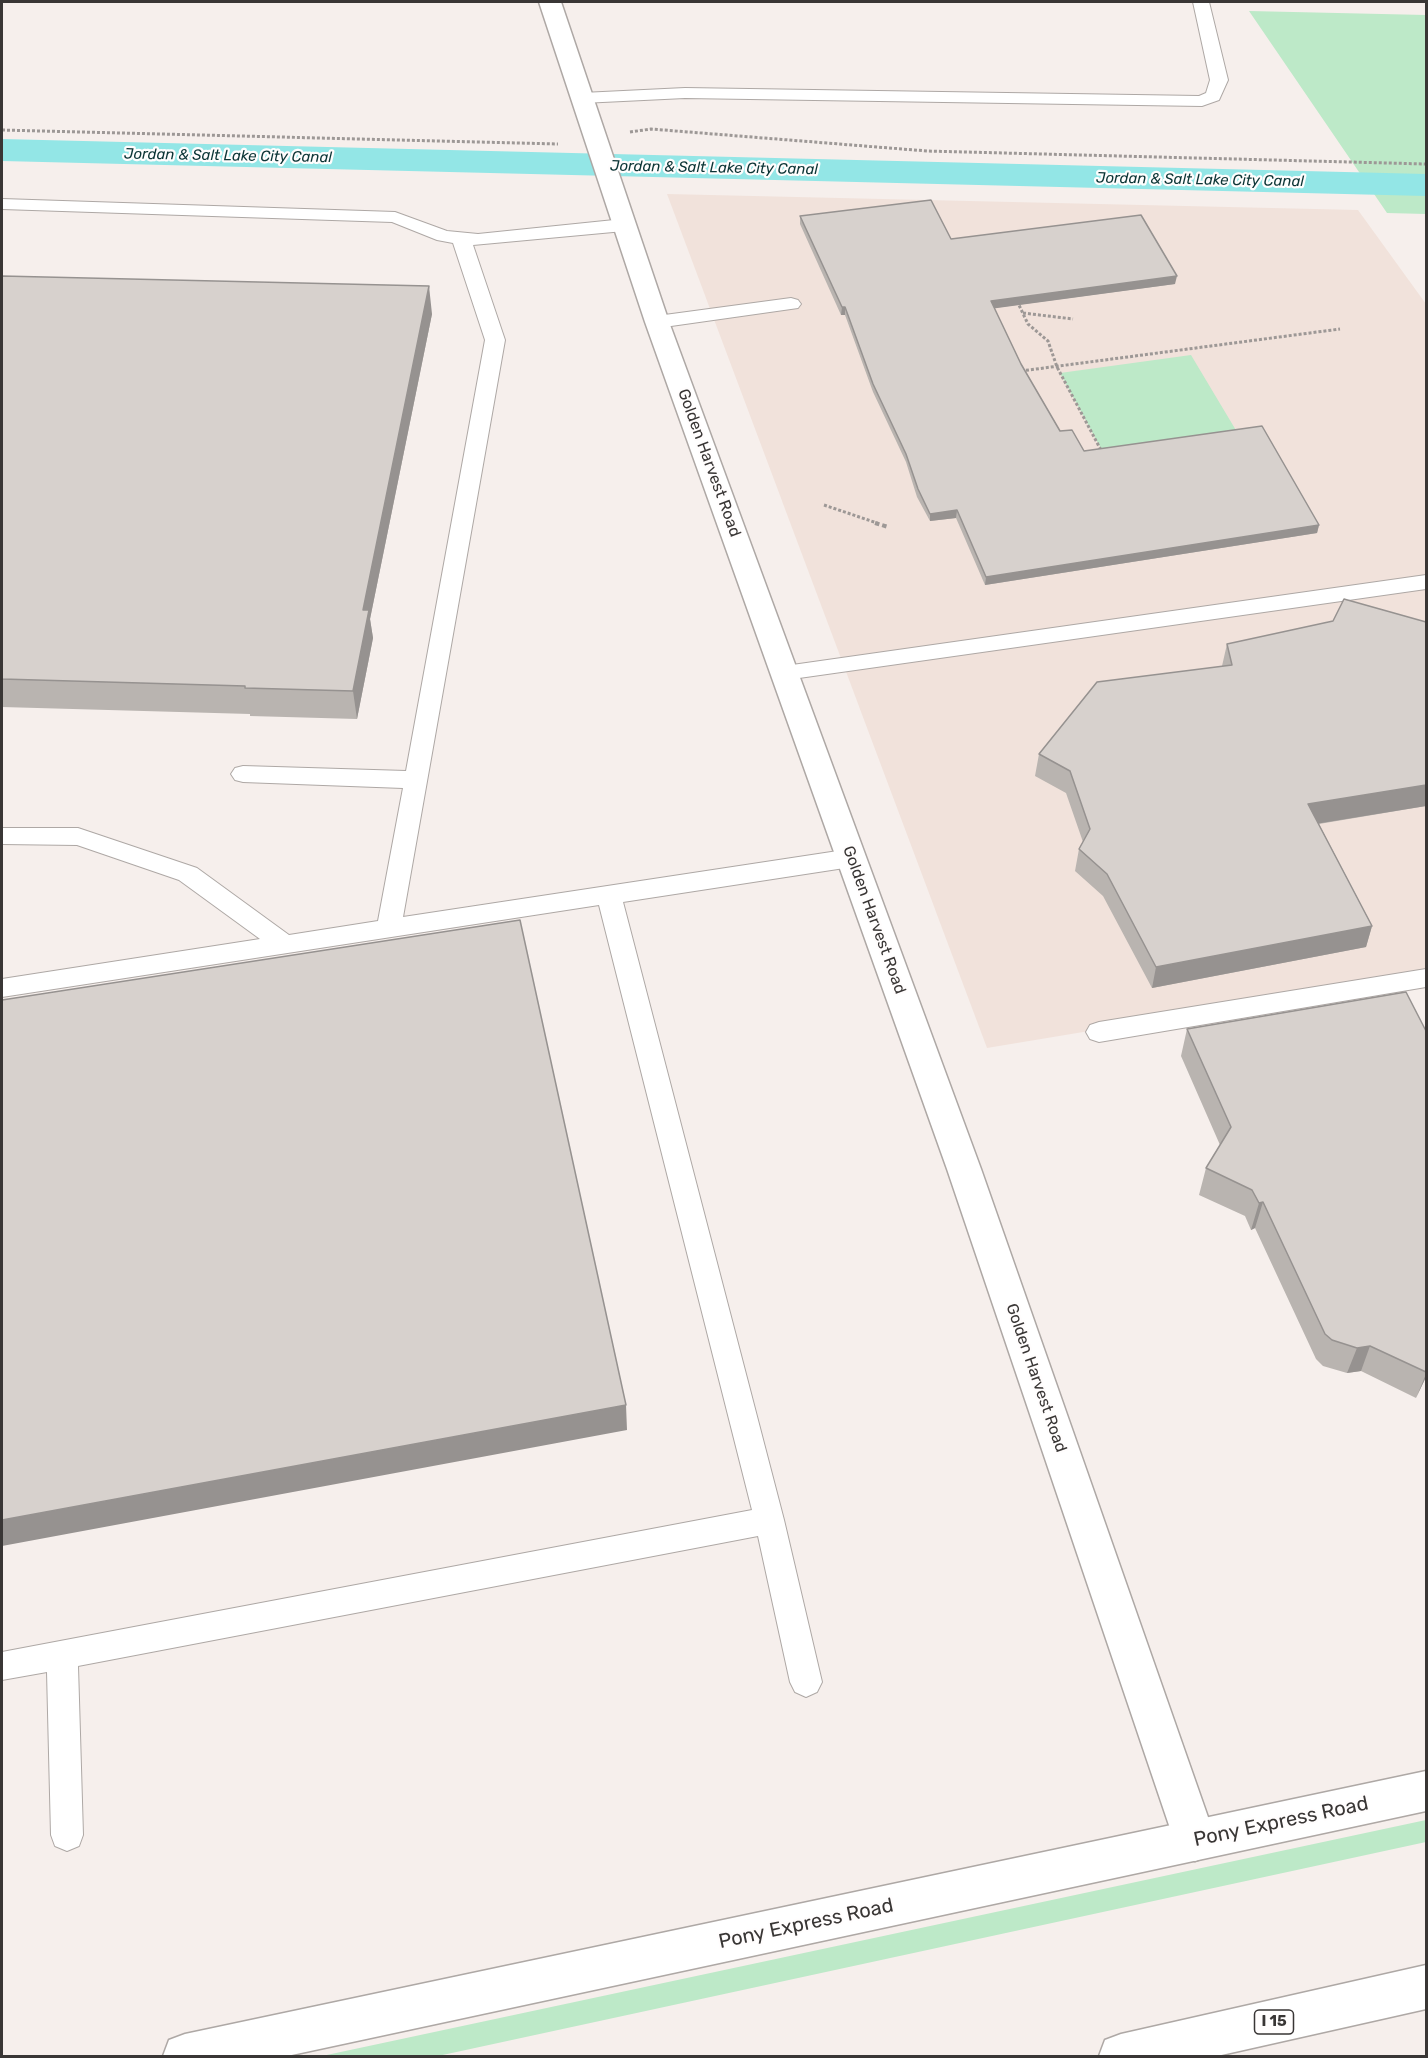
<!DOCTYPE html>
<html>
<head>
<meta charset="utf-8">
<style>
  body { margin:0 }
  #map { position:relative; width:1428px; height:2058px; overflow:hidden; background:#f6efec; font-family:Rubik,sans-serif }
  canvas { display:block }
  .frame { position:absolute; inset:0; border:3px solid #393635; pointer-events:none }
</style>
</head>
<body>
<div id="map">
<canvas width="1428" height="2058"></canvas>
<div class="frame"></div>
</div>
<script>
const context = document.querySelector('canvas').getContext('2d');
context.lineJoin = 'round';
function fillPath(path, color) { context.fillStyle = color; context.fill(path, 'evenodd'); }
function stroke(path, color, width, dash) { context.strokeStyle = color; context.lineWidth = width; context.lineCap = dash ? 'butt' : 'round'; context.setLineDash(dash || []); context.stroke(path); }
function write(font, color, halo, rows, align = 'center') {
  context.font = font + ' Rubik,sans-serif'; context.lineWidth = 4.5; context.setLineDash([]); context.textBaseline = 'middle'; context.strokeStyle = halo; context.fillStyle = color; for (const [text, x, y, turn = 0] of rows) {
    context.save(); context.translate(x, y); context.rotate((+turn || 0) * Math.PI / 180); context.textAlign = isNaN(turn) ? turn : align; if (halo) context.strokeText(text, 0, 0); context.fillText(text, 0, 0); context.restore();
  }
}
const built = new Path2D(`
  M 667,194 L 1358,210 L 1426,304 L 1426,975 L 987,1048 Z`);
const green = new Path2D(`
  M 1249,11 L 1426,15 L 1426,214 L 1387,213 Z
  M 1191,355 L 1240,437 L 1105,456 L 1060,373 Z
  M 1426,1820 L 1426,1842 L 438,2056 L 322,2056 Z`);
const canal = new Path2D(`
  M 2,139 L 1426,174 L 1426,196 L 2,161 Z`);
const pathFar1 = new Path2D(`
  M 2,130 L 558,144
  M 630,132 L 651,129 L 927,151 L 1426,164
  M 1017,301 L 1028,324 L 1048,341 L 1057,367 L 1102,452
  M 1023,313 L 1073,319
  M 1021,371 L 1340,329
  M 824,505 L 880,524`);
const path = new Path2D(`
  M 875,523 L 888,527`);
const service = new Path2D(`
  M 1193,2 L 1209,2 L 1228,80 L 1219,100 L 1202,106 L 685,98 L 582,103 L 576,102 L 573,98 L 576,94 L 582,93 L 685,88 L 1199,96 L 1206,93 L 1210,80 Z
  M 2,199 L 395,212 L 447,231 L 478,234 L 624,219 L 630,221 L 633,225 L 630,229 L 624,231 L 473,245 L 505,340 L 403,917 L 851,849 L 859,852 L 863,858 L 859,864 L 851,867 L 623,902 L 784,1520 L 822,1682 L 817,1692 L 806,1697 L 795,1692 L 790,1682 L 758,1536 L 78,1666 L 83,1835 L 79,1846 L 67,1851 L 55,1846 L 51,1835 L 47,1672 L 2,1680 L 2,1652 L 752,1510 L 599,905 L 2,997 L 2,979 L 260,939 L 179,880 L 77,845 L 2,844 L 2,828 L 78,828 L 197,868 L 289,935 L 378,921 L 403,788 L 243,782 L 235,780 L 231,774 L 235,768 L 243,766 L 406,771 L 485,340 L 453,243 L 437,240 L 392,222 L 2,209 Z
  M 791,298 L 798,300 L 801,304 L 798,308 L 657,328 L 650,326 L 647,322 L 650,318 L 657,316 Z
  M 1426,575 L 1426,589 L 785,680 L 777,678 L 774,673 L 777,668 L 785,666 Z
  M 1426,969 L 1426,987 L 1099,1042 L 1090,1039 L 1086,1032 L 1090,1025 L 1099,1022 Z`);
const minor = new Path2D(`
  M 539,2 L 561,2 L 669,322 L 981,1169 L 1216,1840 L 1210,1855 L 1195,1861 L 1180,1855 L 1174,1840 L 947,1169 L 645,322 Z`);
const tertiary = new Path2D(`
  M 1426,1771 L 1426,1811 L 287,2056 L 163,2056 L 169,2040 L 185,2034 Z`);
const motorway = new Path2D(`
  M 1426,1965 L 1426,2009 L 1217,2056 L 1099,2056 L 1105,2040 L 1121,2034 Z`);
const wall = new Path2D(`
  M 800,216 L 951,239 L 1175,284 L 994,308 L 1021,364 L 1060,431 L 1084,451 L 1319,525 L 1317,533 L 985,585 L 956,518 L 930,521 L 917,497 L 906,462 L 873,392 L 845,315 L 841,315 L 800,224 Z
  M 2,276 L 432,314 L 370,619 L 373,638 L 357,719 L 250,716 L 250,714 L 2,707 Z
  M 1426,622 L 1426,806 L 1319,824 L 1372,926 L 1366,947 L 1152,988 L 1103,896 L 1075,871 L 1079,849 L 1083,842 L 1066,793 L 1035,776 L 1039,754 L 1222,666 L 1227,644 Z
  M 1187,1029 L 1426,1031 L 1426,1377 L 1416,1398 L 1361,1371 L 1347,1373 L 1323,1366 L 1316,1359 L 1255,1228 L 1251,1230 L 1245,1216 L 1199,1195 L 1206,1168 L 1220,1145 L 1181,1056 Z`);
const shadedWall = new Path2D(`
  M 1177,276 L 1175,284 L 990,309 L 991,301 Z
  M 429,286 L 432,314 L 370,619 L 373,638 L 357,719 L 353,691 L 363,610 Z
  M 842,307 L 845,307 L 845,315 L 841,315 Z
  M 957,510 L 956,518 L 930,521 L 930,514 Z
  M 1319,525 L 1317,533 L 985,585 L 986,577 Z
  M 1426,785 L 1426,806 L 1303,826 L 1308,804 Z
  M 1372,926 L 1366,947 L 1152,988 L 1156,967 Z
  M 1263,1202 L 1255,1228 L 1251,1230 L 1259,1203 Z
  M 1370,1346 L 1361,1371 L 1347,1373 L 1357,1348 Z
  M 1426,1374 L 1426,1377 L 1416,1398 Z
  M 626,1405 L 627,1430 L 2,1546 L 2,1520 Z`);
const building = new Path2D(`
  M 931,200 L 951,239 L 1141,215 L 1177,276 L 991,301 L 1021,364 L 1060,431 L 1072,430 L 1084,451 L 1262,426 L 1319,525 L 986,577 L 957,510 L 930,514 L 918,489 L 906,454 L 873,384 L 845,307 L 842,307 L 800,216 Z
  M 2,276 L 429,286 L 363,610 L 369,610 L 353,691 L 245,688 L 245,686 L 2,679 Z
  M 1344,599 L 1426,622 L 1426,785 L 1308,804 L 1372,926 L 1156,967 L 1107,874 L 1079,849 L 1090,829 L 1070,771 L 1039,754 L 1097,682 L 1232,665 L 1227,644 L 1333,621 Z
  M 520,920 L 626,1405 L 2,1520 L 2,1000 Z
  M 1406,992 L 1426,1031 L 1426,1372 L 1370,1346 L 1357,1348 L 1332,1340 L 1325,1334 L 1263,1202 L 1259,1203 L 1252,1190 L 1206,1168 L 1231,1127 L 1187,1029 Z`);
const farWaternames = [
  ["Jordan & Salt Lake City Canal",228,156,1],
  ["Jordan & Salt Lake City Canal",714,168,1],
  ["Jordan & Salt Lake City Canal",1200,180,1]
];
const shields = [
  [1274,2022,39]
];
const shieldNames = [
  ["I 15",1274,2022]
];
const streetNames = [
  ["Golden Harvest Road",709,463,70],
  ["Golden Harvest Road",874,920,70],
  ["Golden Harvest Road",1036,1378,71]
];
const nearStreetnames = [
  ["Pony Express Road",1281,1822,-12],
  ["Pony Express Road",806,1924,-12]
];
fillPath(built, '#f1e2db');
fillPath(green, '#bde9c8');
fillPath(canal, '#93e6e6');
stroke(service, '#aea8a5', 2);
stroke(minor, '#aea8a5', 3);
stroke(tertiary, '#aea8a5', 3);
stroke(motorway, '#aea8a5', 3);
stroke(pathFar1, '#9d9896', 3, [3, 2]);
stroke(path, '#9d9896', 4, [4.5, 3]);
fillPath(service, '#fff');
fillPath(minor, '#fff');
fillPath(tertiary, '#fff');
fillPath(motorway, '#fff');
fillPath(wall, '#b9b4b0');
fillPath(shadedWall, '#969290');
fillPath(building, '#d7d1cd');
stroke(building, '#969290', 1.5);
write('italic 15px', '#0c3536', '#fffdfd', farWaternames);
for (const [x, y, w] of shields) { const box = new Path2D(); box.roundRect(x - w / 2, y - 12, w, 24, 4.5); context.fillStyle = '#fffdfd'; context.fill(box); stroke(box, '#393635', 1.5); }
write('bold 15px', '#393635', null, shieldNames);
write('16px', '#393635', '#fffdfd', streetNames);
write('20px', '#393635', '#fffdfd', nearStreetnames);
</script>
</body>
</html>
